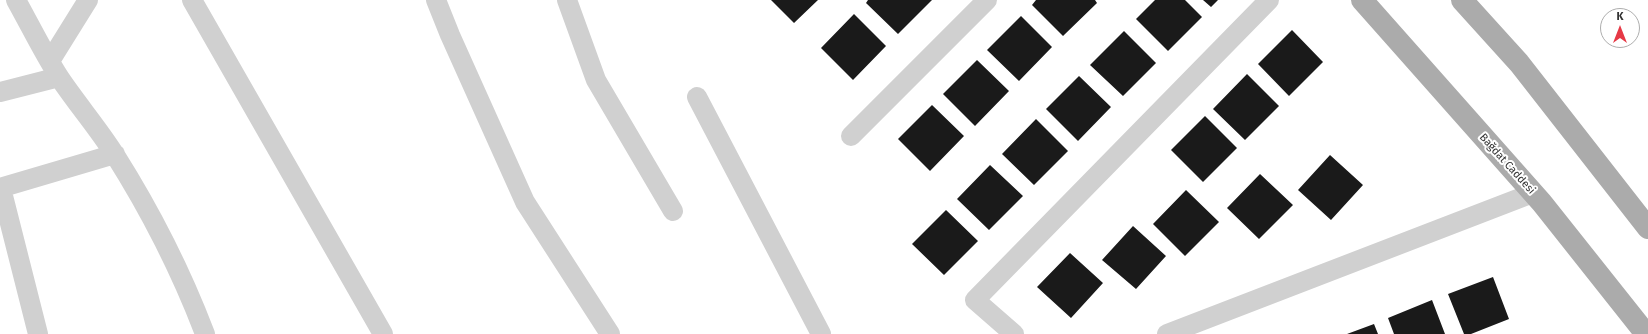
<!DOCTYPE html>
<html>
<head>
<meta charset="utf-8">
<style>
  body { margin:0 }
  #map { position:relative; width:1648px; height:334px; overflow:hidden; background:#fff; font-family:"Fira Sans",sans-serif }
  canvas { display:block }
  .north { position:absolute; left:1600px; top:8px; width:40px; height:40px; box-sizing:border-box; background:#fff; border:1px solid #adadad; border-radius:50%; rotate:0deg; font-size:11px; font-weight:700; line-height:16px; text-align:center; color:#333 }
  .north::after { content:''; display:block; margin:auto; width:14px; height:18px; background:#e63946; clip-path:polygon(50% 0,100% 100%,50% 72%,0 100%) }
</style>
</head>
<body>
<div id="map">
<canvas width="1648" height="334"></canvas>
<div class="north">K</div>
</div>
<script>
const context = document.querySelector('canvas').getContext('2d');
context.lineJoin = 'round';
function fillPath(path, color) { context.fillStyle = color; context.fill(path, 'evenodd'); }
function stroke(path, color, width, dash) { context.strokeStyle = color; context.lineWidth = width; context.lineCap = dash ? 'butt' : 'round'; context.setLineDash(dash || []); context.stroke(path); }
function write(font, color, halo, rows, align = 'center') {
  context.font = font + ' "Fira Sans",sans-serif'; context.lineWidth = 4; context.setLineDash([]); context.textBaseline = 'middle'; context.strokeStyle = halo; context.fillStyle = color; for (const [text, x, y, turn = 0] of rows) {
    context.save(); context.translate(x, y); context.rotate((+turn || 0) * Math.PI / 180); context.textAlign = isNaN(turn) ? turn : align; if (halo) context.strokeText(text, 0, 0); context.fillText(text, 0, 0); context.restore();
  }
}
const building = new Path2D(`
  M 771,0 L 818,0 L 794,23 Z
  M 868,0 L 932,0 L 898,34 L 866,3 Z
  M 1036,0 L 1095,0 L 1097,3 L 1063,36 L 1032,5 Z
  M 1155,0 L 1185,0 L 1202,17 L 1168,51 L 1136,19 Z
  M 1203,0 L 1218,0 L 1211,7 Z
  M 854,14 L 886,46 L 853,80 L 821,48 Z
  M 1021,16 L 1052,47 L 1019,81 L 987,50 Z
  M 1292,30 L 1323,62 L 1289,96 L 1258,64 Z
  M 1124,31 L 1156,63 L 1123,96 L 1090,65 Z
  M 977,60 L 1009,91 L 975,126 L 943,94 Z
  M 1247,74 L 1279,106 L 1245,140 L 1213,109 Z
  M 1079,76 L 1111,107 L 1078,141 L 1046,109 Z
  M 932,105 L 964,136 L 930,171 L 898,139 Z
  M 1205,116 L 1237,148 L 1203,182 L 1171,150 Z
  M 1036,119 L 1068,151 L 1034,185 L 1002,154 Z
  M 1330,155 L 1363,185 L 1331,220 L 1298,190 Z
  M 990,165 L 1023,196 L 989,230 L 957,199 Z
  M 1260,174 L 1293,205 L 1259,239 L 1227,208 Z
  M 1186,190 L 1219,222 L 1185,256 L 1153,224 Z
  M 946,210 L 978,241 L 944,275 L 912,244 Z
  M 1133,226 L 1166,256 L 1136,289 L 1102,260 Z
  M 1070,253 L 1103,283 L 1071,318 L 1037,287 Z
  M 1493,277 L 1509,319 L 1471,334 L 1464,334 L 1448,294 Z
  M 1432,300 L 1445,334 L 1394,334 L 1388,318 Z
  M 1374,324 L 1378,334 L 1347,334 Z`);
const minor = new Path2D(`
  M 16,0 C 30,25 43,52 59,77 C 77,104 98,128 115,155 C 151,212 181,271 205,334
  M 192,0 L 383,334
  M 436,0 L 450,35 L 525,202 L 610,334
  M 567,0 L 596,80 L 673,211
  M 50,61 L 88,0
  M 0,92 L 59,77
  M 697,97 L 821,334
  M 851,136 L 987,0
  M 0,188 L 115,154
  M 1,188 L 38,334
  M 1014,334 L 975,300 L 1269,0
  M 1167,334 L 1533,193`);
const primary = new Path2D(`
  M 1362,0 L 1542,203 L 1646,334
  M 1462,0 L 1519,63 L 1648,228`);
const streetNames = [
  ["Bağdat Caddesi",1507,164,48]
];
fillPath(building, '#1a1a1a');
stroke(minor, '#d0d0d0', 20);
stroke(primary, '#ababab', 22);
write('11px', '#333', '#fff', streetNames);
</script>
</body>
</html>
